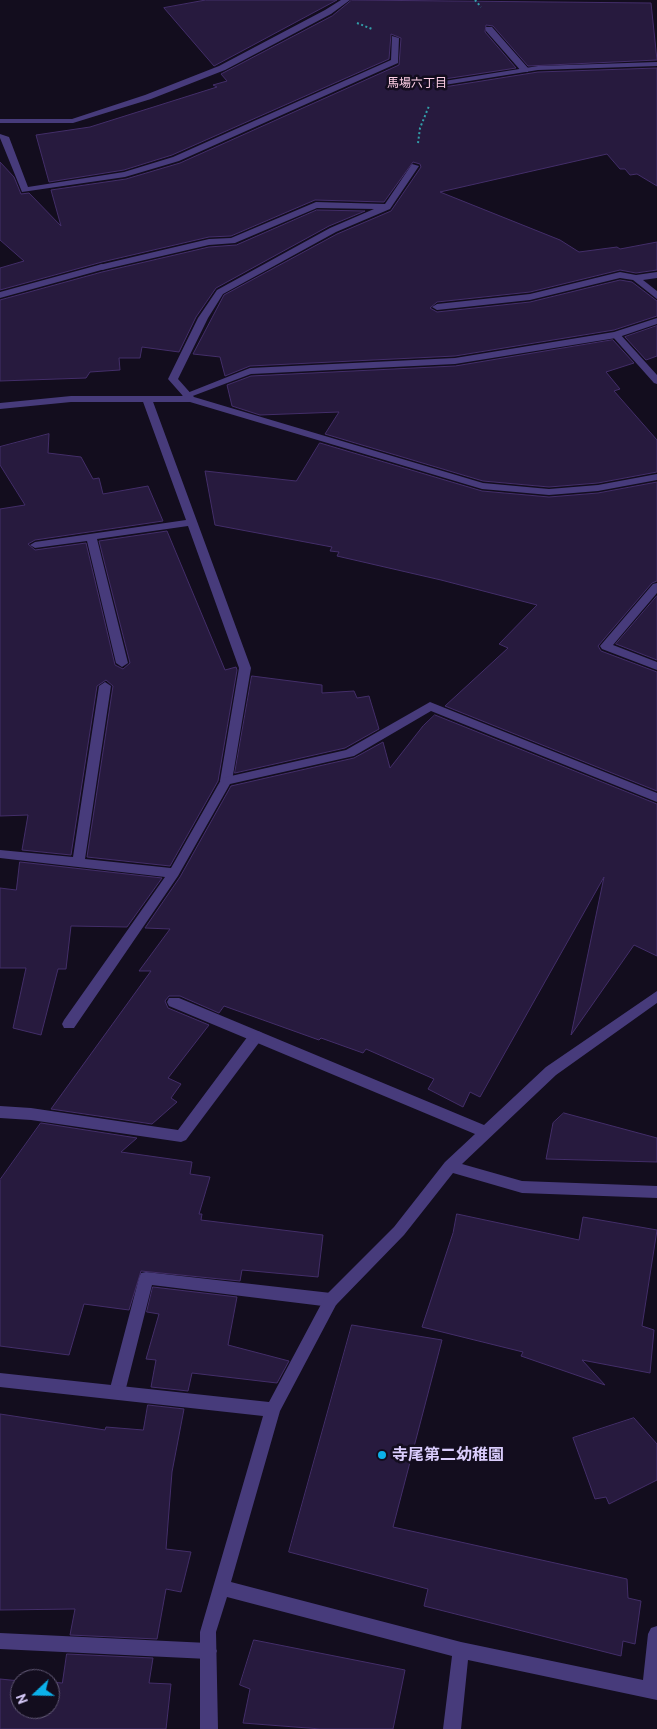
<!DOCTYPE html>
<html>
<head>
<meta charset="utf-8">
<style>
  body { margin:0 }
  #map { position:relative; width:657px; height:1729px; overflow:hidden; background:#130d1e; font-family:"PT Sans",sans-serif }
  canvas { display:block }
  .north { position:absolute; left:10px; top:1669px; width:50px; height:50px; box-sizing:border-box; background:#130d1e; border:1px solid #635a77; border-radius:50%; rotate:249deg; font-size:14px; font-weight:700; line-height:20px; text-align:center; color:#dacdfd }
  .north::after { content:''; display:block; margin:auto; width:18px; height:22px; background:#0cb1ea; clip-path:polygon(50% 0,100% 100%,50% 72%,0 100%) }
</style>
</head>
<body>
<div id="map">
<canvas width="657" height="1729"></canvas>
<div class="north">N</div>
</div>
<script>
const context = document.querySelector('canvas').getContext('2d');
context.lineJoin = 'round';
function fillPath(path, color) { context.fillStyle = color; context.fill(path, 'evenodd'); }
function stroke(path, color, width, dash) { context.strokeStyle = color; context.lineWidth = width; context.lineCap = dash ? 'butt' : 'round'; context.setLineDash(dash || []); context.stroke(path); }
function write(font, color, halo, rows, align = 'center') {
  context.font = font + ' "PT Sans","Noto Sans JP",sans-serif'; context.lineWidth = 5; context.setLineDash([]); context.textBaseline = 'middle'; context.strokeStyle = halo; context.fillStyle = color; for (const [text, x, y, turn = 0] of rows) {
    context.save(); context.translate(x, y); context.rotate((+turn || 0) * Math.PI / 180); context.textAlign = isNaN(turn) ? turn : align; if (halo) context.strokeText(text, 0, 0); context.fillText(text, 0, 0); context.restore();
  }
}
const building = new Path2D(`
  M 206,0 L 337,0 L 214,66 L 164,8 Z
  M 352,0 L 651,3 L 657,60 L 528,66 L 493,26 L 486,25 L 485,32 L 516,68 L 438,80 L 432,85 L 438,88 L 538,72 L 657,68 L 657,186 L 637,174 L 630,175 L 625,169 L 620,169 L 607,154 L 440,192 L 560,240 L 579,252 L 617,247 L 620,249 L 657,242 L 657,270 L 636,273 L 620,270 L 530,292 L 437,302 L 430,308 L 437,312 L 530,302 L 620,280 L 632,282 L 657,301 L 657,316 L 614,330 L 455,356 L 250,366 L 225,376 L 220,357 L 193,354 L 224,295 L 337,234 L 391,211 L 421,167 L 420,164 L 413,162 L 384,202 L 315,200 L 231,236 L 209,237 L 102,262 L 0,290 L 0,268 L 24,261 L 0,240 L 0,162 L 14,177 L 21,194 L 29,193 L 61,226 L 51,190 L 126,179 L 180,163 L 399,65 L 401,38 L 391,34 L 389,59 L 172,155 L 124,170 L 49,182 L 36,135 L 90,127 L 217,87 L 213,85 L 227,81 L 221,74 L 332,16 Z
  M 317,210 L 365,211 L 329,226 L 216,288 L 196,317 L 179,352 L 142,347 L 140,358 L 119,358 L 120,370 L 90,372 L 86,378 L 0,381 L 0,300 L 102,272 L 209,247 L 236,245 Z
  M 657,326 L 657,356 L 646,360 L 625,337 Z
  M 613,340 L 634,363 L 606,372 L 620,389 L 614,391 L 657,440 L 657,472 L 598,483 L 549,487 L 483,481 L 325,434 L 339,412 L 260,415 L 232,406 L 227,385 L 251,376 L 455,366 Z
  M 49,434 L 48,453 L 81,457 L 93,479 L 99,478 L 103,494 L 148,486 L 163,521 L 35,540 L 28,544 L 35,550 L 86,543 L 115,665 L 123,669 L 130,663 L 99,541 L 167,531 L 225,670 L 236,667 L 237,670 L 218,781 L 170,866 L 87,857 L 113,686 L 106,680 L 97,686 L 71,855 L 22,850 L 28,815 L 0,816 L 0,509 L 25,505 L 0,465 L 0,447 Z
  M 320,443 L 482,491 L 549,497 L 598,493 L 657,482 L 657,581 L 652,583 L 598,646 L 601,651 L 657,672 L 657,791 L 445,706 L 508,648 L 499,644 L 537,605 L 441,580 L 337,556 L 339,552 L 330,551 L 332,547 L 215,525 L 205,471 L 296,481 Z
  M 657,596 L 657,660 L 616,644 Z
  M 252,676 L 322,685 L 322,693 L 354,691 L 357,698 L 369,696 L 379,729 L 345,748 L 235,773 Z
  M 435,715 L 657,804 L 657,956 L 634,945 L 571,1035 L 604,877 L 480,1097 L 470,1092 L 463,1107 L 428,1089 L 434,1079 L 366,1049 L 363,1053 L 321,1038 L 319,1040 L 224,1006 L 219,1013 L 180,996 L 169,996 L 165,1001 L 168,1008 L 209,1025 L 168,1078 L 181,1084 L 171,1098 L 177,1102 L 152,1124 L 51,1109 L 151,971 L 139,971 L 170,929 L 145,928 L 180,877 L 231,786 L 354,758 L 383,742 L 390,768 L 423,726 Z
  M 20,862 L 162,878 L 127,927 L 71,926 L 66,969 L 58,969 L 41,1035 L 13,1028 L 26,968 L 0,968 L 0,888 L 16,890 Z
  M 564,1113 L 657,1138 L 657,1162 L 546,1159 L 553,1123 Z
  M 41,1123 L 137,1138 L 121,1152 L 192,1162 L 190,1174 L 210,1177 L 199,1214 L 202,1214 L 201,1220 L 323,1235 L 318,1277 L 242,1270 L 240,1281 L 141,1271 L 129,1310 L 84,1304 L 69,1355 L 0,1346 L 0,1180 Z
  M 457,1214 L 579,1240 L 583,1217 L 657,1230 L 642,1326 L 654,1330 L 650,1373 L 582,1360 L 605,1385 L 521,1356 L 523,1352 L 422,1327 L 453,1233 Z
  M 153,1287 L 237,1297 L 228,1345 L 289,1361 L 277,1383 L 192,1373 L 188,1391 L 151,1387 L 156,1360 L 146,1359 L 159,1314 L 147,1312 Z
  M 352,1325 L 442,1340 L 393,1527 L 627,1579 L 628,1598 L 641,1601 L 635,1644 L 623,1641 L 621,1656 L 424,1606 L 428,1589 L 289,1552 Z
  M 148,1405 L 184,1409 L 172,1472 L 166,1549 L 191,1552 L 181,1592 L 166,1589 L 157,1639 L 70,1635 L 75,1609 L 0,1610 L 0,1414 L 105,1430 L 106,1427 L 143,1430 Z
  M 634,1418 L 657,1444 L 657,1480 L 609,1504 L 606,1497 L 595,1499 L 573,1438 Z
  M 254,1640 L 405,1670 L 393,1729 L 321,1729 L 243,1723 L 250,1689 L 240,1685 Z
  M 67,1654 L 153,1658 L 149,1683 L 171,1684 L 166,1729 L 0,1729 L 0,1679 L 20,1681 L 20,1709 L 50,1709 L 50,1682 L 62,1683 Z`);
const path = new Path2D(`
  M 475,0 L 481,7
  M 357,23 L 372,29
  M 418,143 L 420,128 L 429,106`);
const service = new Path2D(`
  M 486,27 L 492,27 L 528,68 L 528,72 L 522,72 L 486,31 Z
  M 102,264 L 105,265 L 105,269 L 0,298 L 0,292 Z
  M 657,318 L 657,324 L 616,338 L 455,364 L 251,374 L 190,397 L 187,398 L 182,395 L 250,368 L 455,358 L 614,332 Z
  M 147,396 L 152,399 L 251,668 L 232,781 L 226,785 L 220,781 L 239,668 L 188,526 L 97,539 L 128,663 L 122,667 L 116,663 L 87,541 L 35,548 L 30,545 L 35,542 L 186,520 L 142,399 Z
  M 256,1031 L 261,1032 L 263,1036 L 261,1040 L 186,1140 L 181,1142 L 31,1120 L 0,1118 L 0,1106 L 31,1108 L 178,1130 L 251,1032 Z
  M 146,1272 L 331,1293 L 336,1295 L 339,1300 L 336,1305 L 331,1307 L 152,1285 L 125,1392 L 123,1397 L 117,1399 L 111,1397 L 109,1392 L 139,1278 L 141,1273 Z
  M 0,1633 L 208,1643 L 214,1645 L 217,1651 L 214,1657 L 208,1659 L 0,1649 Z`);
const minor = new Path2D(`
  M 341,0 L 350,0 L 331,14 L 225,70 L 151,99 L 73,123 L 0,123 L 0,119 L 72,119 L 145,95 L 219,66 L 325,10 Z
  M 392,36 L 399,38 L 398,63 L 179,161 L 125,177 L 22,192 L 0,138 L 0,134 L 9,137 L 28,187 L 124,172 L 173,157 L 391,60 Z
  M 657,62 L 657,66 L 538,70 L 438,86 L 434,84 L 438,82 L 538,66 Z
  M 412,164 L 419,166 L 390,209 L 336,232 L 223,294 L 208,318 L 178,379 L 194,397 L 483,483 L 549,489 L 598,485 L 657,474 L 657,480 L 598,491 L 549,495 L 482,489 L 190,402 L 71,402 L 0,409 L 0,403 L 71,396 L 183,396 L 168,379 L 198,318 L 217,290 L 330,228 L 374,209 L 317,208 L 235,243 L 209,245 L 102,270 L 99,269 L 99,265 L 209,239 L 231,238 L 316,202 L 385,204 Z
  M 620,272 L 636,275 L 657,272 L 657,278 L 643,280 L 657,291 L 657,299 L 633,280 L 620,278 L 530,300 L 437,310 L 432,307 L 437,304 L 530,294 Z
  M 616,332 L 619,333 L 657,375 L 657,384 L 654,383 L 613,337 L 611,335 Z
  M 657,583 L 657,593 L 613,645 L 657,662 L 657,670 L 602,649 L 600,646 L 653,584 Z
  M 105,682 L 111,686 L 85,859 L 171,868 L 222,778 L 346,750 L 430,702 L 657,793 L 657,802 L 431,711 L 354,756 L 230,784 L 178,876 L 74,1028 L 64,1028 L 62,1024 L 64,1020 L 165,877 L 0,858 L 0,850 L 73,857 L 99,686 Z
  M 657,991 L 657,1003 L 556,1075 L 462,1164 L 522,1181 L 657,1186 L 657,1198 L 522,1193 L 453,1173 L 404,1235 L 336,1305 L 280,1411 L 231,1582 L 461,1642 L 643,1680 L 648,1634 L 651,1628 L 657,1626 L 657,1700 L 468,1660 L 461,1729 L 443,1729 L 452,1656 L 227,1597 L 216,1632 L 218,1729 L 200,1729 L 200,1632 L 263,1416 L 0,1387 L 0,1373 L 269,1402 L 326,1295 L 394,1227 L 445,1162 L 475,1134 L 169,1006 L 167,1002 L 169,998 L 179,998 L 484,1125 L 546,1067 Z`);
const markers = [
  [382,1455,5,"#0cb1ea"]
];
const farNeighbourhoodnames = [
  ["馬場六丁目",417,84]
];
const nearPoinames = [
  ["寺尾第二幼稚園",392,1455]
];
fillPath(building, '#271a3e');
stroke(building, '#432e69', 1);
stroke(path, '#339faa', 2, [2, 2.5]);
fillPath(service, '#473b7b');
fillPath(minor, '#473b7b');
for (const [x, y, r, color] of markers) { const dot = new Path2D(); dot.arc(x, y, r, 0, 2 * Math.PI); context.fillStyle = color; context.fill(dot); stroke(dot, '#130d1e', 2); }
write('12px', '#fdcfe5', '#130d1e', farNeighbourhoodnames);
write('bold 16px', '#dacdfd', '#130d1e', nearPoinames, 'left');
</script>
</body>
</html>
